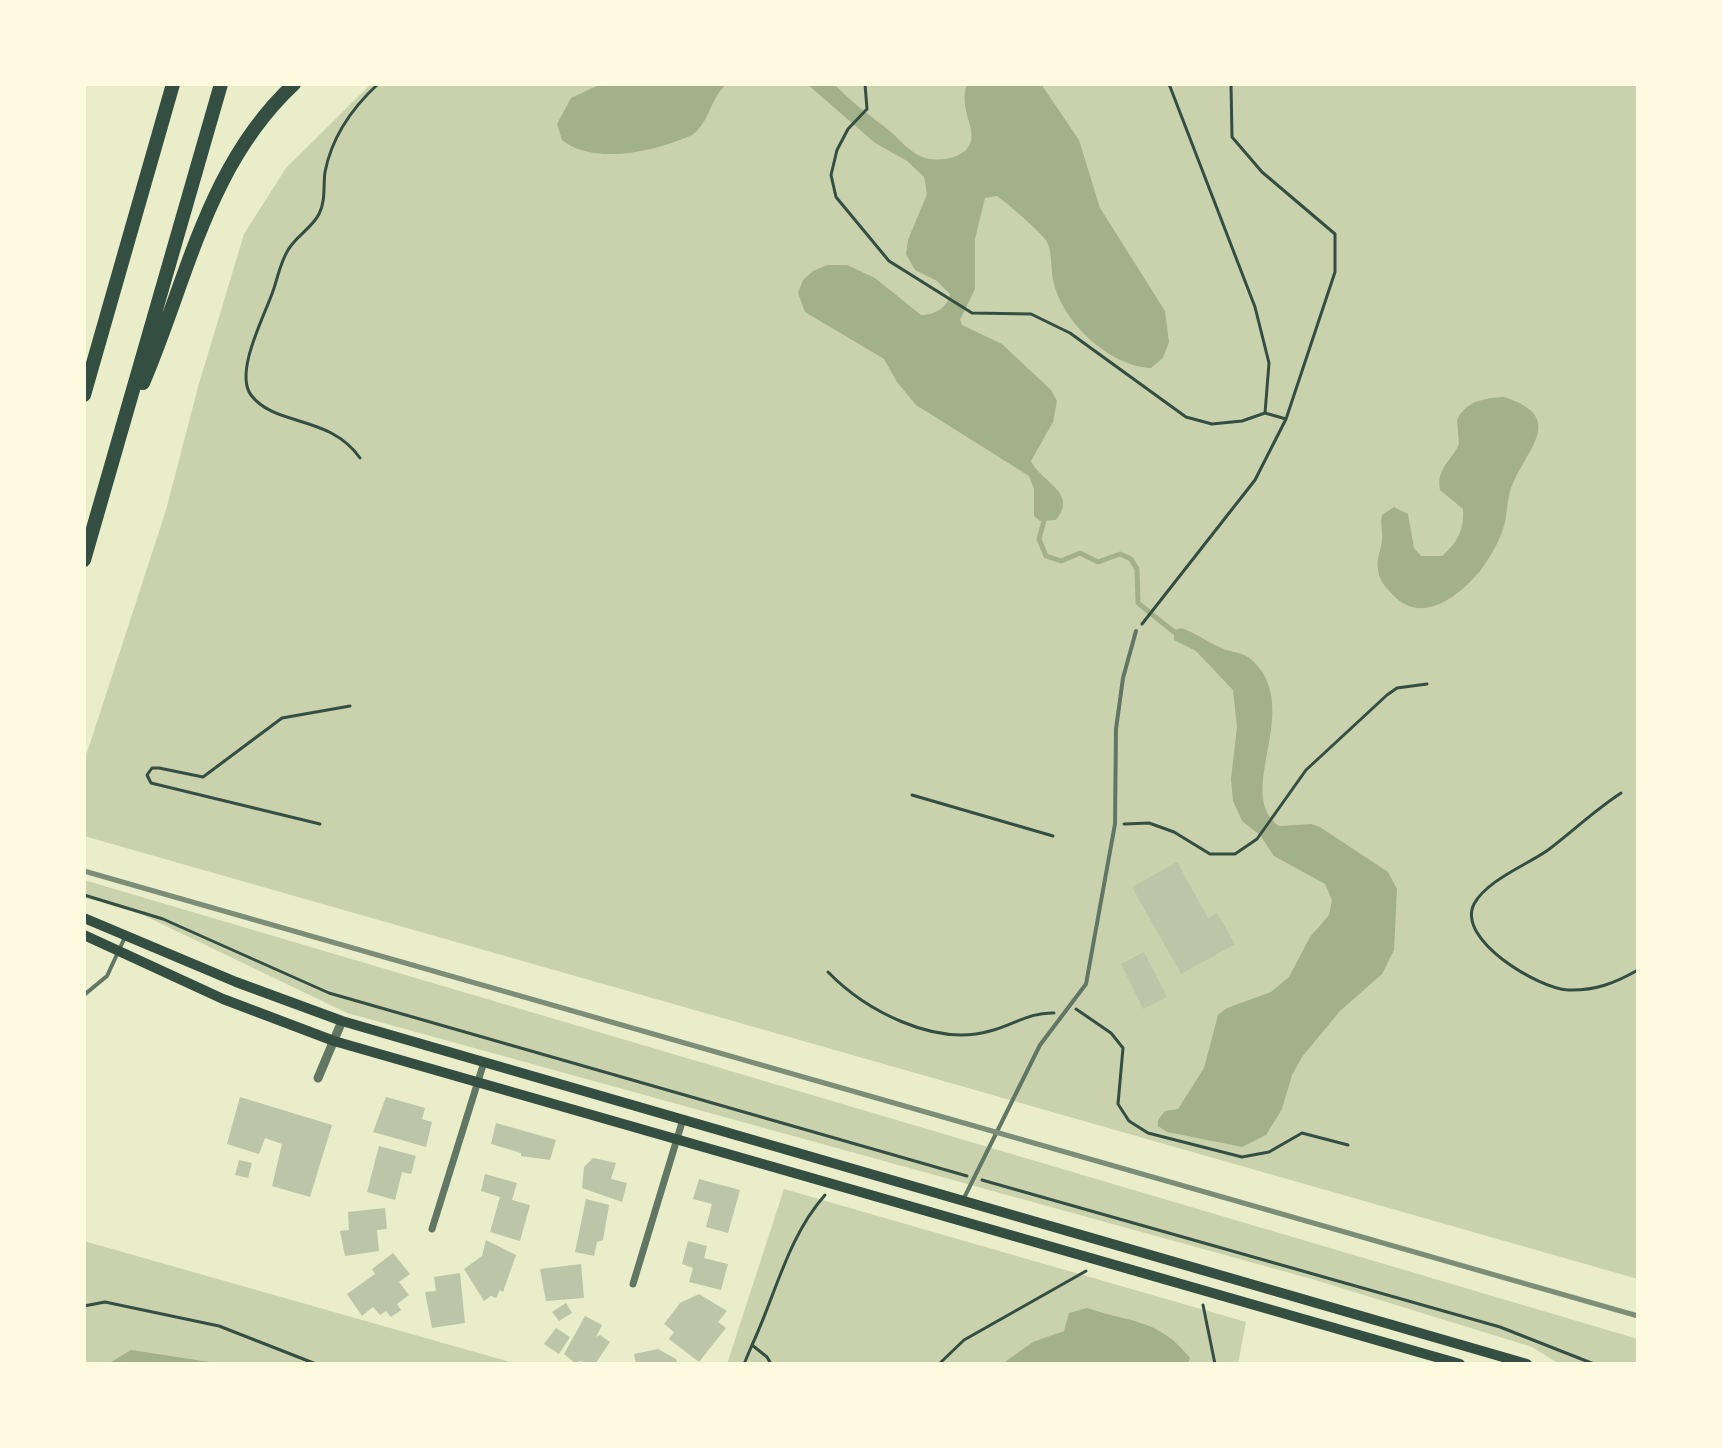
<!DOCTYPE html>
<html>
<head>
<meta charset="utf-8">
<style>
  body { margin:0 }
  #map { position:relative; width:1722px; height:1448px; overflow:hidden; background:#e9edc9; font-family:"Fira Sans Condensed",sans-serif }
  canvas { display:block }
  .frame { position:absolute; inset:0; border:86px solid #fefae0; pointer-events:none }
</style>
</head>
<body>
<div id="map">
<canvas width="1722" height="1448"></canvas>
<div class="frame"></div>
</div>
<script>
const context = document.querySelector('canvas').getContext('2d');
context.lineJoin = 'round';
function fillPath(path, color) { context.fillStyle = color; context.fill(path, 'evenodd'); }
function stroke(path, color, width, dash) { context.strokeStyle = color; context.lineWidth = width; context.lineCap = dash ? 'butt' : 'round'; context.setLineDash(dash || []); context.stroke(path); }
const green = new Path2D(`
  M 371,84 L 1638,84 L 1638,1279 L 84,836 L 84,762 L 166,510 L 198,387 L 244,234 L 286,168 Z
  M 84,880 L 1638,1339 L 1638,1364 L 1559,1364 L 1532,1347 L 1312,1279 L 347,1013 L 143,915 L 84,897 Z
  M 784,1189 L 1246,1322 L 1238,1364 L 727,1364 Z
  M 84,1241 L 517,1364 L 84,1364 Z`);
const water = new Path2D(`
  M 601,84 L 727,84 C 710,98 710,122 692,135 C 657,151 594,166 562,140 L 557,124 L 571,98 Z
  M 807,84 L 834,84 C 852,103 871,116 891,132 C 900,140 909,151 920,156 C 934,163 963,160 970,144 C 977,128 958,109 967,84 L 1041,84 L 1079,140 L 1100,208 L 1165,311 L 1169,342 L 1163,358 L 1151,368 C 1109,366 1064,323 1054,284 C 1050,271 1053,254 1047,242 C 1044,235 1005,201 997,196 L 985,198 L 975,239 L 975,289 L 960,320 L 962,325 L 1002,344 L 1051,390 L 1057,401 L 1053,422 L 1031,461 C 1041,482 1079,493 1056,520 L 1040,521 L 1034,516 L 1034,489 L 1029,476 L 916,405 L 897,382 L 884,359 L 805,312 L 798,293 L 803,280 L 813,271 L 827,265 L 847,265 L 875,278 L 921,315 C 934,315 948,308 950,294 L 937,281 L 915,270 L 906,254 L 908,240 L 927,194 L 924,177 L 907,161 L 875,143 Z
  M 1504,397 C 1564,416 1531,445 1514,481 C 1507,494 1508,508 1505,522 C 1501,539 1490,558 1480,571 C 1459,596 1422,626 1393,595 C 1386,588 1379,580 1378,570 C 1376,559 1381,550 1382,540 C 1383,531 1380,524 1382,515 L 1394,507 L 1408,514 L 1414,548 L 1421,556 L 1442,556 C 1458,542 1464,530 1463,509 L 1440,490 C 1436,468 1451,462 1459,444 L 1457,420 C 1466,401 1484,398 1504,397 Z
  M 1181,628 C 1196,633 1206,641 1219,647 C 1231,653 1243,651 1253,661 C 1304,710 1233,793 1279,826 L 1311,824 L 1320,827 L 1388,872 L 1397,889 L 1394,950 L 1382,974 L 1340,1011 L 1302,1057 L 1292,1075 L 1282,1109 L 1266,1135 L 1242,1147 L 1167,1132 L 1158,1126 L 1158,1120 L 1165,1111 L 1178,1109 L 1204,1068 L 1218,1015 L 1227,1008 L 1271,992 L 1289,977 L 1310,937 L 1329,915 L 1332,900 L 1325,884 L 1274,856 L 1260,835 L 1242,821 L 1233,801 L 1231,779 L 1237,727 L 1233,690 L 1196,651 L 1174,640 L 1174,630 Z
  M 1087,1308 C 1131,1323 1158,1318 1190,1358 L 1188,1364 L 1002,1364 L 1033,1342 L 1064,1331 L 1069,1313 Z
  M 131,1350 L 223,1364 L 108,1364 Z`);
const stream = new Path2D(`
  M 1045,517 L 1039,539 L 1046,556 L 1061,561 L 1080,553 L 1098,562 L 1120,554 L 1131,559 L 1137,569 L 1138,603 L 1179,636`);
const building = new Path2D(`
  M 1177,862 L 1208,918 L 1217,913 L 1235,944 L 1181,974 L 1132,887 Z
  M 1144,952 L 1167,997 L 1143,1009 L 1121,964 Z
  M 240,1097 L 332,1125 L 310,1197 L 272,1186 L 282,1144 L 265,1138 L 259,1154 L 227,1144 Z
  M 386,1097 L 425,1108 L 422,1119 L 432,1122 L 426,1147 L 373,1132 Z
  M 496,1123 L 556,1140 L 550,1160 L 521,1156 L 521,1153 L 491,1144 Z
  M 379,1146 L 416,1156 L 411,1174 L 402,1172 L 395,1200 L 367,1192 Z
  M 593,1158 L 616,1163 L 611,1179 L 627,1183 L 622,1202 L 582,1188 L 584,1167 Z
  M 239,1160 L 252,1163 L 248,1178 L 235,1175 Z
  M 485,1174 L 517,1183 L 512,1200 L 530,1205 L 520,1241 L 490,1232 L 500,1197 L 481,1191 Z
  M 699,1179 L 740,1190 L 728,1233 L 706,1227 L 712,1204 L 693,1199 Z
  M 586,1199 L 609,1205 L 603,1240 L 597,1242 L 594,1256 L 575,1252 Z
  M 385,1208 L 387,1229 L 377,1230 L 379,1251 L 345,1256 L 340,1231 L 349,1230 L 348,1212 Z
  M 486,1240 L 516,1255 L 503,1292 L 500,1290 L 496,1298 L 491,1296 L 484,1301 L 464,1269 L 482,1256 Z
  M 688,1241 L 707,1246 L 704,1258 L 728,1264 L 721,1290 L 689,1282 L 693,1268 L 682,1264 Z
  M 393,1253 L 410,1274 L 399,1282 L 409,1295 L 397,1304 L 401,1310 L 391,1317 L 386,1311 L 380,1315 L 373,1307 L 362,1316 L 347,1294 L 375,1274 L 372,1269 Z
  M 581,1264 L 584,1298 L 546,1301 L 540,1269 Z
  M 460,1273 L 465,1323 L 432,1328 L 425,1292 L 436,1291 L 434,1277 Z
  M 699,1294 L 727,1311 L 718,1322 L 726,1328 L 699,1362 L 669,1339 L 674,1332 L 664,1324 L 680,1303 Z
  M 566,1303 L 572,1313 L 559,1321 L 552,1312 Z
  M 585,1316 L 602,1325 L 596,1337 L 600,1335 L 610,1342 L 595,1364 L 579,1361 L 576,1364 L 564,1354 Z
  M 556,1328 L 570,1337 L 559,1354 L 544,1344 Z
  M 658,1349 L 676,1359 L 678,1364 L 636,1364 L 634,1354 Z`);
const path = new Path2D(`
  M 865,84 L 867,109 L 848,129 L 837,150 L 831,175 L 836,197 L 889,261 L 972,313 L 1031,314 L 1070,333 L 1186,417 L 1212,424 L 1242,421 L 1265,413 L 1286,419
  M 1169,84 L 1255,307 L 1269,363 L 1265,413
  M 360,458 C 329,414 275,427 251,395 C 234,372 265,315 273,291 C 278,277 280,263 288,250 C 296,236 312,228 319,214 C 326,200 323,186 325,172 C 332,136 352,108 378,84
  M 1142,624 L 1255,480 L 1286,419 L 1335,272 L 1335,234 L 1262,172 L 1232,137 L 1231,84
  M 1621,793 C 1595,810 1573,831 1548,850 C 1527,865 1487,880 1474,904 C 1456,940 1538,988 1568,990 C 1595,991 1615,983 1638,970
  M 912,795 L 1053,836
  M 320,824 L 151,783 L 147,775 L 152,768 L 159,768 L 203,777 L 282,718 L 350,706
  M 1124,824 L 1149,823 L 1174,832 L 1210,854 L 1235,854 L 1257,839 L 1306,770 L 1387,695 L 1397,688 L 1427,684
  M 84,895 L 163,919 L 329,993 L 967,1176
  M 828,972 C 865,1010 934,1047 990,1031 C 1013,1025 1030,1012 1054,1013
  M 1076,1009 L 1111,1033 L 1123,1048 L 1118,1104 L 1129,1121 L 1148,1133 L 1242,1157 L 1269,1152 L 1302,1133 L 1348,1145
  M 982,1180 L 1500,1327 L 1594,1364
  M 1203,1305 L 1215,1364
  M 84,1306 L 105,1302 L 219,1326 L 316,1364
  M 744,1364 L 752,1345
  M 771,1364 L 767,1357 L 752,1345 C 776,1294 787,1238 825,1195
  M 939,1364 L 964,1340 L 1086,1271`);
const service = new Path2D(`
  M 84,995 L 107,976 L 125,937
  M 964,1198 L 1040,1045 L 1086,984 L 1115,824 L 1116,729 L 1123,678 L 1136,631`);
const minor = new Path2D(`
  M 432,1229 L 484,1062
  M 633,1284 L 683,1119`);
const tertiary = new Path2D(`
  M 318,1078 L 342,1021`);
const secondary = new Path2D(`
  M 84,918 L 236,982 L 342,1021 L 1527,1364
  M 84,935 L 223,999 L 334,1041 L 1460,1364`);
const motorway = new Path2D(`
  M 143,383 C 188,278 207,165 294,84
  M 84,395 L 173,84
  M 84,560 L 221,84`);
const rail = new Path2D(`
  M 84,871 L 1638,1316`);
fillPath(green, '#cad2ad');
fillPath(water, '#a3b18a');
stroke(stream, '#a3b18a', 5);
fillPath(building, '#bcc5a7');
stroke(path, '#344e41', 3);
stroke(service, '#617663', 4);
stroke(minor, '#617663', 7);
stroke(tertiary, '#617663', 9);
stroke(secondary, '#344e41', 10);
stroke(motorway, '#344e41', 14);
stroke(rail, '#7c8e77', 5);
</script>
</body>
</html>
